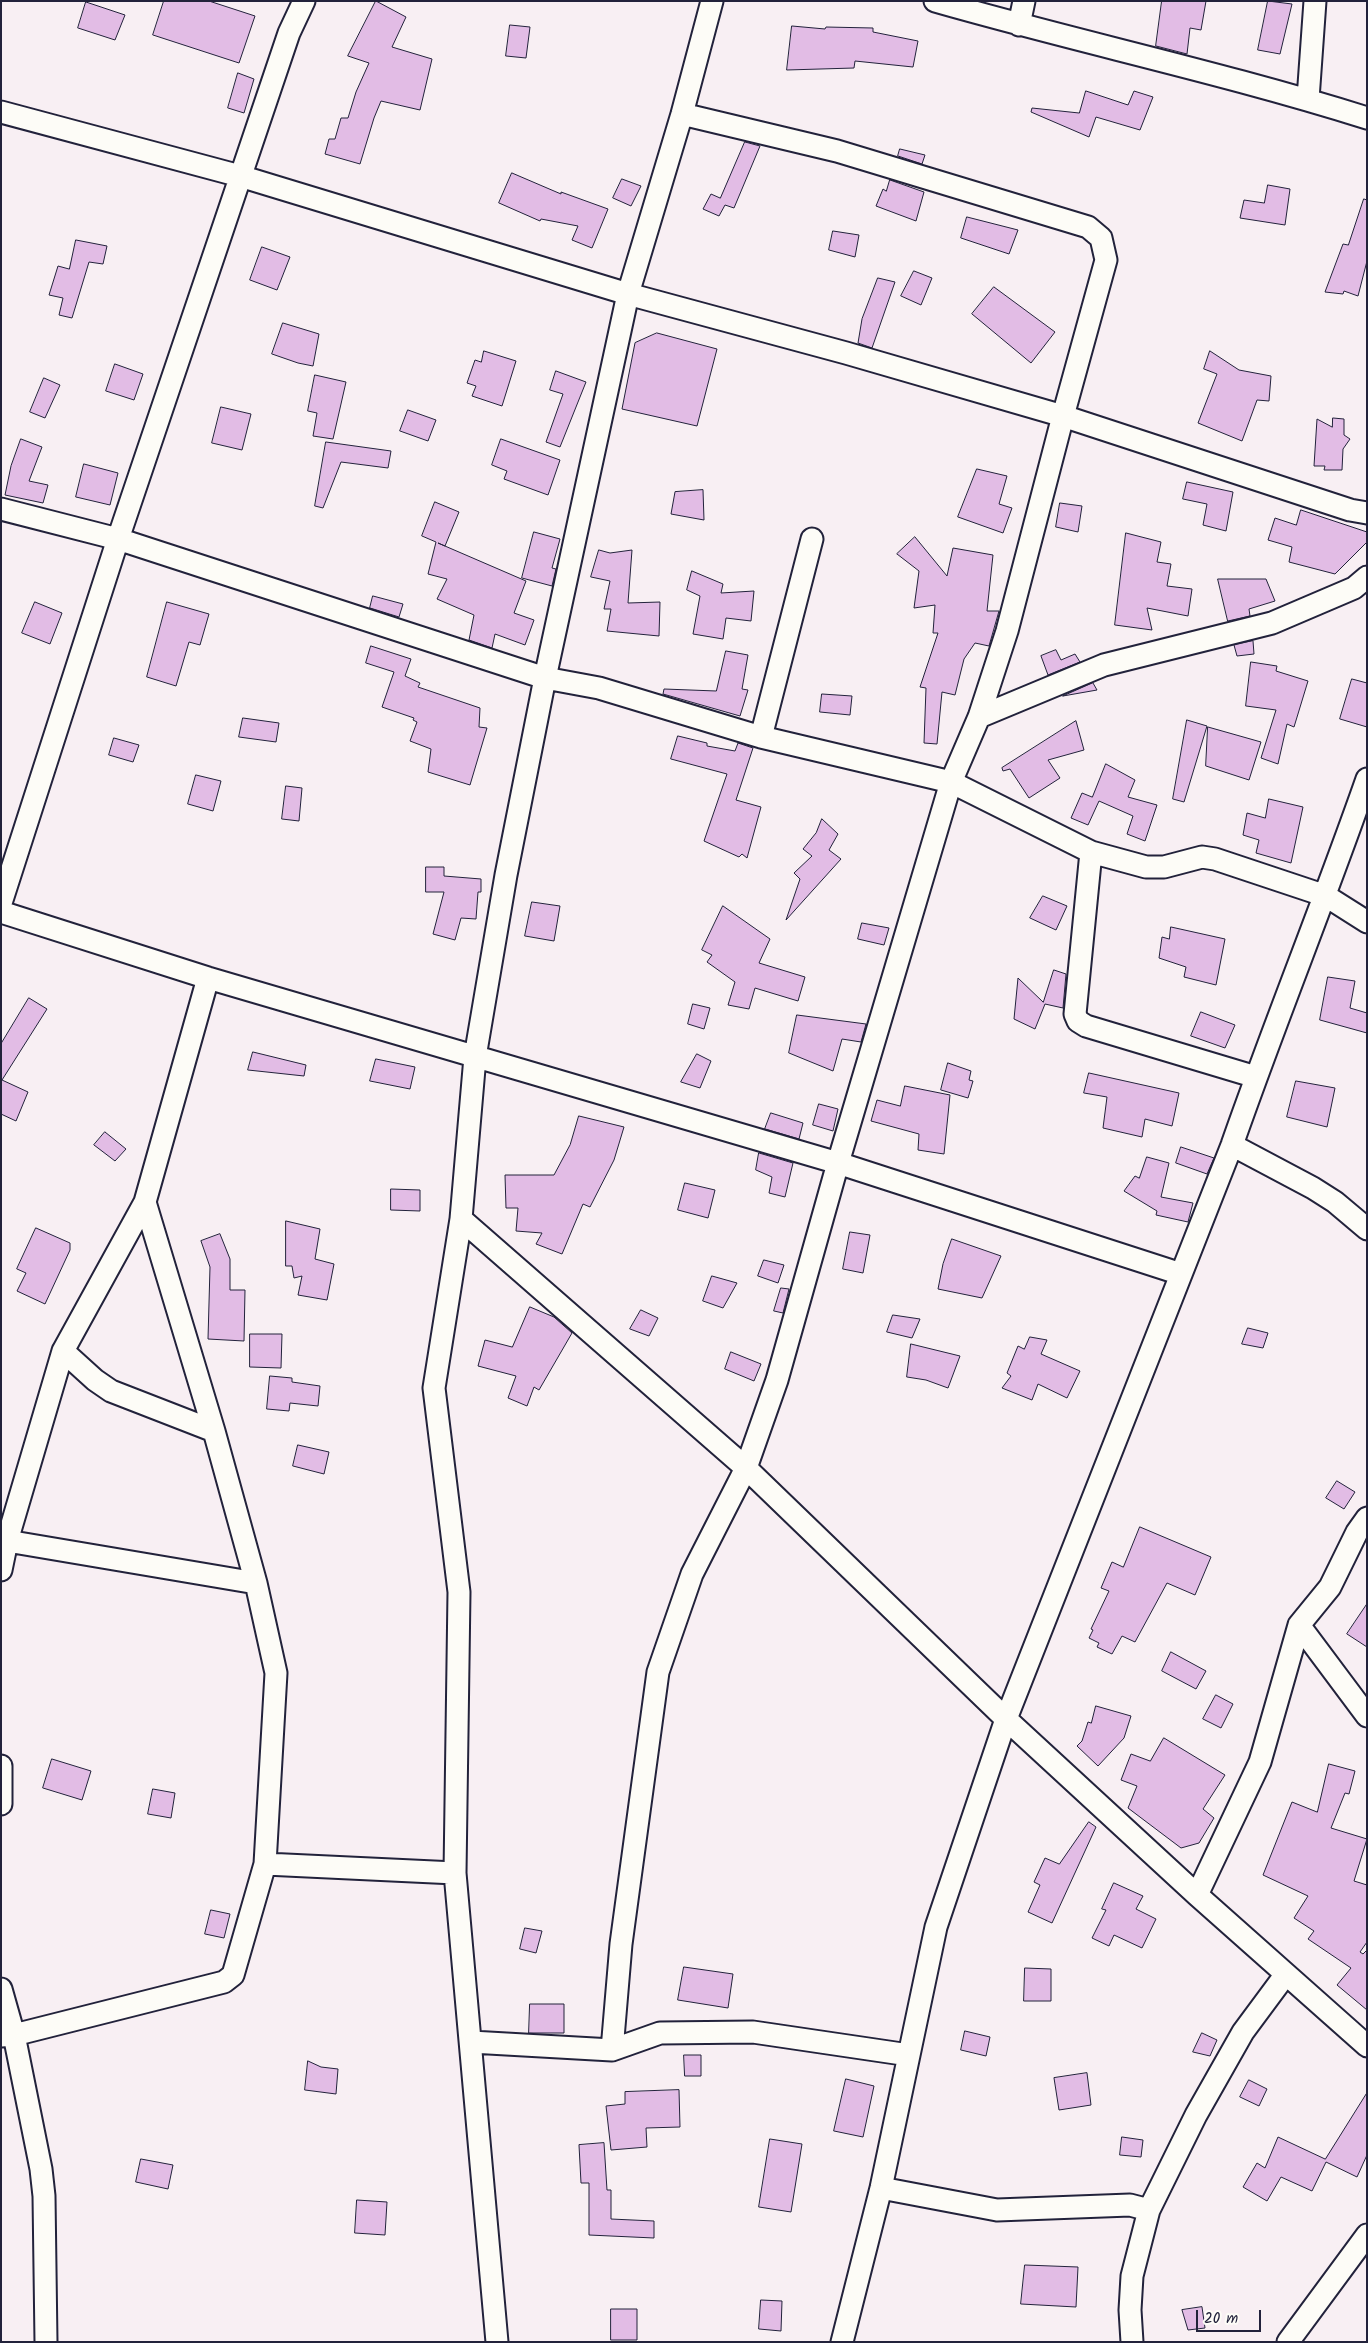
<!DOCTYPE html>
<html>
<head>
<meta charset="utf-8">
<style>
  body { margin:0 }
  #map { position:relative; width:1368px; height:2343px; overflow:hidden; background:#f8eff3; font-family:Kalam,sans-serif }
  canvas { display:block }
  .frame { position:absolute; inset:0; border:2px solid #22223b; pointer-events:none }
  .scale { position:absolute; left:1196px; top:2310px; width:65px; height:22px; box-sizing:border-box; border:2px solid #22223b; border-top:0; padding-left:6px; font-size:15px; line-height:18px; white-space:nowrap; color:#22223b; -webkit-text-stroke:4px #fdfcf7; paint-order:stroke }
</style>
</head>
<body>
<div id="map">
<canvas width="1368" height="2343"></canvas>
<div class="frame"></div>
<div class="scale">20 m</div>
</div>
<script>
const context = document.querySelector('canvas').getContext('2d');
context.lineJoin = 'round';
function fillPath(path, color) { context.fillStyle = color; context.fill(path, 'evenodd'); }
function stroke(path, color, width, dash) { context.strokeStyle = color; context.lineWidth = width; context.lineCap = dash ? 'butt' : 'round'; context.setLineDash(dash || []); context.stroke(path); }
const building = new Path2D(`
  M 164,1 L 209,1 L 255,16 L 239,63 L 153,35 Z
  M 376,1 L 406,17 L 392,47 L 432,59 L 420,110 L 381,101 L 374,118 L 360,164 L 325,154 L 329,139 L 335,139 L 341,118 L 348,118 L 356,92 L 369,63 L 348,56 Z
  M 1162,1 L 1206,1 L 1201,30 L 1190,28 L 1187,54 L 1156,46 Z
  M 1268,1 L 1292,4 L 1280,54 L 1258,50 Z
  M 86,2 L 125,15 L 115,40 L 78,28 Z
  M 510,25 L 530,27 L 526,58 L 506,56 Z
  M 792,26 L 825,29 L 826,27 L 873,28 L 873,32 L 918,41 L 913,67 L 855,61 L 854,68 L 787,70 Z
  M 238,73 L 254,79 L 244,113 L 228,108 Z
  M 1086,91 L 1128,105 L 1134,91 L 1153,97 L 1140,130 L 1096,117 L 1089,137 L 1031,112 L 1032,108 L 1079,113 Z
  M 745,142 L 760,146 L 734,208 L 725,205 L 719,216 L 703,209 L 711,194 L 720,198 Z
  M 900,149 L 925,155 L 922,164 L 898,156 Z
  M 512,173 L 561,194 L 561,192 L 608,209 L 592,248 L 572,240 L 578,226 L 541,219 L 540,221 L 499,203 Z
  M 622,179 L 641,186 L 631,206 L 613,198 Z
  M 890,180 L 924,192 L 916,221 L 876,206 L 883,189 L 886,191 Z
  M 1268,185 L 1290,189 L 1285,225 L 1240,218 L 1244,200 L 1264,203 Z
  M 1364,199 L 1367,200 L 1367,261 L 1358,296 L 1344,291 L 1343,294 L 1325,292 L 1343,244 L 1348,245 Z
  M 967,217 L 1018,230 L 1009,254 L 961,238 Z
  M 833,231 L 859,235 L 855,257 L 829,250 Z
  M 76,240 L 107,246 L 103,264 L 89,262 L 72,318 L 59,315 L 63,298 L 49,295 L 58,266 L 69,269 Z
  M 262,247 L 290,257 L 277,290 L 250,280 Z
  M 914,271 L 932,278 L 921,305 L 901,296 Z
  M 878,278 L 895,282 L 872,348 L 858,343 L 862,319 Z
  M 994,287 L 1055,332 L 1031,363 L 972,314 Z
  M 283,323 L 319,334 L 313,366 L 298,363 L 272,354 Z
  M 657,333 L 717,349 L 697,426 L 622,409 L 635,343 Z
  M 484,351 L 516,361 L 502,406 L 472,396 L 476,386 L 467,383 L 475,360 L 481,362 Z
  M 1210,351 L 1239,370 L 1271,376 L 1269,401 L 1257,400 L 1242,441 L 1198,423 L 1217,374 L 1204,369 Z
  M 115,364 L 143,374 L 134,400 L 106,391 Z
  M 556,371 L 586,382 L 560,447 L 546,442 L 563,394 L 550,390 Z
  M 315,375 L 346,382 L 333,439 L 313,436 L 317,413 L 308,411 Z
  M 44,378 L 60,385 L 45,418 L 30,412 Z
  M 221,407 L 251,414 L 242,450 L 212,443 Z
  M 408,410 L 436,420 L 428,441 L 400,431 Z
  M 1333,418 L 1344,419 L 1344,435 L 1350,439 L 1343,449 L 1342,470 L 1324,470 L 1325,466 L 1314,466 L 1317,419 L 1332,427 Z
  M 21,439 L 42,447 L 29,481 L 48,485 L 43,503 L 5,495 L 11,466 Z
  M 501,439 L 560,460 L 548,495 L 504,479 L 507,471 L 492,465 Z
  M 326,442 L 391,451 L 388,468 L 341,462 L 323,508 L 315,506 Z
  M 84,464 L 118,473 L 110,505 L 76,497 Z
  M 977,469 L 1007,476 L 999,504 L 1012,508 L 1003,533 L 958,517 Z
  M 1187,482 L 1233,492 L 1226,531 L 1203,525 L 1207,504 L 1183,499 Z
  M 703,490 L 704,520 L 671,514 L 675,492 Z
  M 435,502 L 459,512 L 445,546 L 438,543 L 526,581 L 514,613 L 534,620 L 525,645 L 495,634 L 492,648 L 469,640 L 474,615 L 437,599 L 447,579 L 428,574 L 436,542 L 422,536 Z
  M 1060,503 L 1082,506 L 1078,532 L 1056,527 Z
  M 1301,510 L 1367,532 L 1367,542 L 1335,574 L 1289,562 L 1292,547 L 1268,540 L 1275,518 L 1296,525 Z
  M 534,532 L 560,539 L 552,568 L 556,569 L 552,586 L 522,578 Z
  M 1126,533 L 1161,542 L 1157,562 L 1171,564 L 1167,586 L 1192,589 L 1188,616 L 1147,608 L 1152,630 L 1115,625 Z
  M 915,537 L 947,576 L 953,548 L 993,555 L 987,611 L 999,611 L 989,646 L 975,643 L 964,659 L 955,695 L 942,692 L 937,744 L 924,743 L 926,688 L 920,687 L 938,633 L 933,633 L 935,605 L 914,608 L 919,571 L 897,554 Z
  M 599,550 L 610,553 L 632,550 L 628,603 L 660,602 L 659,636 L 607,631 L 611,609 L 604,609 L 610,581 L 591,577 Z
  M 692,571 L 723,584 L 721,593 L 754,591 L 751,621 L 726,618 L 723,639 L 693,634 L 700,596 L 687,590 Z
  M 1218,579 L 1266,579 L 1275,601 L 1249,609 L 1250,616 L 1228,621 Z
  M 373,596 L 403,604 L 399,617 L 370,608 Z
  M 35,602 L 62,613 L 50,644 L 22,633 Z
  M 167,602 L 209,614 L 200,645 L 189,642 L 176,686 L 147,677 Z
  M 1253,641 L 1254,654 L 1237,656 L 1234,645 Z
  M 371,646 L 411,659 L 405,676 L 420,683 L 418,687 L 480,708 L 479,727 L 487,728 L 470,785 L 428,772 L 431,749 L 410,741 L 417,722 L 413,720 L 414,718 L 382,707 L 394,672 L 366,663 Z
  M 1056,650 L 1061,660 L 1075,654 L 1080,662 L 1048,675 L 1041,656 Z
  M 726,651 L 748,655 L 742,689 L 748,690 L 740,716 L 663,694 L 664,689 L 716,691 Z
  M 1251,662 L 1277,666 L 1276,671 L 1308,681 L 1294,727 L 1287,724 L 1278,764 L 1261,758 L 1276,710 L 1246,706 Z
  M 1352,679 L 1367,683 L 1367,727 L 1340,719 Z
  M 1093,683 L 1097,690 L 1063,696 Z
  M 822,694 L 852,696 L 850,715 L 820,712 Z
  M 243,718 L 279,723 L 276,742 L 239,737 Z
  M 1187,720 L 1207,726 L 1184,802 L 1173,799 Z
  M 1076,721 L 1084,750 L 1048,760 L 1060,778 L 1029,798 L 1010,769 L 1003,771 L 1002,768 Z
  M 1208,727 L 1261,742 L 1249,780 L 1206,766 Z
  M 678,736 L 707,743 L 707,746 L 735,751 L 738,743 L 753,748 L 736,800 L 761,807 L 747,858 L 742,854 L 739,857 L 704,841 L 727,774 L 671,759 Z
  M 114,738 L 139,745 L 133,762 L 109,755 Z
  M 1106,764 L 1135,780 L 1128,797 L 1157,805 L 1145,841 L 1127,834 L 1133,816 L 1099,801 L 1088,825 L 1071,818 L 1082,793 L 1092,797 Z
  M 196,775 L 221,781 L 213,811 L 188,804 Z
  M 286,786 L 302,788 L 299,821 L 282,819 Z
  M 1269,799 L 1303,807 L 1291,863 L 1256,853 L 1259,840 L 1243,835 L 1247,813 L 1265,818 Z
  M 822,819 L 838,834 L 829,850 L 841,859 L 786,920 L 800,879 L 794,873 L 812,856 L 803,849 L 816,833 Z
  M 426,867 L 444,867 L 444,876 L 481,879 L 481,892 L 478,892 L 476,919 L 461,918 L 455,940 L 433,934 L 444,892 L 426,892 Z
  M 1043,896 L 1067,906 L 1056,930 L 1030,918 Z
  M 532,902 L 560,906 L 554,941 L 525,936 Z
  M 723,906 L 770,939 L 759,963 L 805,977 L 798,1001 L 755,988 L 749,1009 L 728,1005 L 735,982 L 707,962 L 712,955 L 702,950 Z
  M 862,923 L 889,928 L 884,945 L 858,939 Z
  M 1171,927 L 1225,939 L 1216,985 L 1184,977 L 1186,967 L 1159,958 L 1162,937 L 1169,939 Z
  M 1054,970 L 1066,974 L 1063,1008 L 1045,1004 L 1035,1029 L 1014,1019 L 1018,978 L 1043,1002 Z
  M 1328,977 L 1355,981 L 1350,1008 L 1367,1013 L 1367,1033 L 1320,1020 Z
  M 29,998 L 47,1009 L 2,1080 L 28,1092 L 16,1121 L 1,1114 L 1,1044 Z
  M 693,1004 L 710,1008 L 704,1029 L 688,1024 Z
  M 1201,1012 L 1235,1025 L 1225,1048 L 1191,1036 Z
  M 797,1015 L 866,1024 L 861,1042 L 842,1039 L 833,1071 L 789,1053 Z
  M 253,1052 L 306,1065 L 304,1076 L 248,1070 Z
  M 697,1054 L 711,1061 L 700,1088 L 681,1082 Z
  M 376,1059 L 415,1067 L 410,1089 L 370,1081 Z
  M 948,1063 L 971,1071 L 969,1080 L 973,1081 L 968,1098 L 941,1090 Z
  M 1089,1073 L 1179,1093 L 1172,1126 L 1145,1119 L 1142,1137 L 1103,1128 L 1107,1097 L 1084,1093 Z
  M 1296,1081 L 1335,1088 L 1327,1127 L 1287,1117 Z
  M 905,1086 L 950,1095 L 944,1154 L 918,1150 L 919,1134 L 871,1121 L 877,1100 L 900,1106 Z
  M 819,1104 L 838,1109 L 833,1131 L 813,1125 Z
  M 771,1113 L 803,1123 L 799,1139 L 765,1129 Z
  M 579,1116 L 624,1127 L 614,1160 L 590,1207 L 583,1204 L 562,1254 L 536,1244 L 542,1233 L 516,1231 L 518,1208 L 506,1208 L 505,1175 L 554,1175 L 570,1145 Z
  M 105,1132 L 126,1149 L 115,1161 L 94,1145 Z
  M 1181,1147 L 1214,1158 L 1207,1174 L 1176,1163 Z
  M 759,1153 L 793,1163 L 785,1197 L 769,1193 L 772,1177 L 756,1170 Z
  M 1147,1157 L 1169,1163 L 1161,1197 L 1193,1203 L 1188,1222 L 1156,1215 L 1157,1211 L 1124,1191 L 1135,1176 L 1139,1178 Z
  M 685,1183 L 715,1190 L 708,1218 L 678,1210 Z
  M 391,1189 L 420,1190 L 420,1211 L 391,1210 Z
  M 286,1221 L 320,1229 L 315,1259 L 334,1264 L 327,1300 L 298,1295 L 302,1276 L 294,1278 L 292,1266 L 286,1266 Z
  M 36,1228 L 70,1243 L 70,1250 L 45,1304 L 17,1291 L 26,1273 L 17,1269 Z
  M 850,1232 L 870,1235 L 863,1273 L 843,1269 Z
  M 220,1234 L 230,1259 L 230,1290 L 245,1290 L 244,1341 L 208,1339 L 210,1267 L 201,1241 Z
  M 952,1239 L 1001,1256 L 982,1298 L 938,1289 L 943,1264 Z
  M 764,1260 L 784,1265 L 778,1283 L 758,1276 Z
  M 712,1276 L 737,1283 L 723,1308 L 703,1301 Z
  M 781,1288 L 789,1289 L 783,1313 L 774,1311 Z
  M 530,1307 L 554,1317 L 572,1333 L 539,1390 L 534,1387 L 527,1406 L 508,1398 L 516,1376 L 478,1366 L 485,1340 L 512,1347 Z
  M 641,1310 L 658,1318 L 649,1336 L 630,1329 Z
  M 893,1315 L 920,1319 L 912,1338 L 887,1332 Z
  M 1248,1328 L 1268,1333 L 1263,1348 L 1242,1344 Z
  M 250,1334 L 282,1334 L 281,1368 L 250,1367 Z
  M 1030,1337 L 1047,1340 L 1041,1354 L 1080,1371 L 1067,1398 L 1038,1384 L 1032,1400 L 1002,1388 L 1011,1376 L 1007,1373 L 1018,1346 L 1024,1349 Z
  M 911,1344 L 960,1356 L 948,1388 L 926,1380 L 907,1377 Z
  M 731,1352 L 761,1364 L 754,1381 L 725,1369 Z
  M 270,1376 L 292,1378 L 292,1382 L 320,1386 L 318,1406 L 290,1403 L 289,1411 L 267,1409 Z
  M 298,1445 L 329,1452 L 324,1474 L 293,1466 Z
  M 1337,1481 L 1355,1492 L 1344,1509 L 1326,1498 Z
  M 1140,1527 L 1211,1557 L 1195,1595 L 1167,1583 L 1135,1642 L 1122,1636 L 1112,1654 L 1097,1647 L 1099,1643 L 1089,1638 L 1093,1630 L 1091,1629 L 1109,1591 L 1101,1588 L 1112,1562 L 1123,1567 Z
  M 1367,1604 L 1367,1647 L 1347,1634 Z
  M 1171,1652 L 1206,1671 L 1196,1689 L 1162,1671 Z
  M 1216,1695 L 1233,1704 L 1221,1728 L 1203,1719 Z
  M 1096,1706 L 1131,1716 L 1124,1738 L 1098,1766 L 1077,1746 L 1082,1741 L 1088,1722 L 1091,1723 Z
  M 1164,1738 L 1225,1775 L 1203,1809 L 1214,1818 L 1199,1843 L 1181,1848 L 1128,1808 L 1137,1786 L 1121,1780 L 1131,1754 L 1150,1761 Z
  M 52,1759 L 91,1771 L 82,1800 L 43,1788 Z
  M 1329,1764 L 1355,1771 L 1349,1794 L 1345,1793 L 1331,1828 L 1367,1839 L 1354,1881 L 1367,1885 L 1367,1942 L 1360,1952 L 1363,1954 L 1367,1950 L 1367,2010 L 1337,1985 L 1351,1968 L 1308,1939 L 1314,1931 L 1294,1918 L 1308,1896 L 1263,1875 L 1292,1802 L 1317,1812 Z
  M 153,1789 L 175,1793 L 171,1818 L 148,1814 Z
  M 1089,1822 L 1096,1827 L 1052,1923 L 1028,1912 L 1040,1885 L 1034,1882 L 1045,1858 L 1059,1864 Z
  M 1114,1883 L 1143,1896 L 1136,1909 L 1156,1919 L 1142,1948 L 1114,1935 L 1109,1946 L 1092,1938 L 1106,1910 L 1102,1909 Z
  M 211,1910 L 230,1914 L 224,1938 L 205,1934 Z
  M 525,1928 L 542,1931 L 536,1953 L 520,1949 Z
  M 684,1967 L 733,1974 L 728,2008 L 678,2000 Z
  M 1025,1968 L 1051,1969 L 1051,2001 L 1024,2001 Z
  M 530,2004 L 564,2004 L 564,2033 L 529,2033 Z
  M 965,2031 L 990,2037 L 986,2056 L 961,2050 Z
  M 1202,2033 L 1217,2040 L 1210,2056 L 1193,2052 Z
  M 684,2055 L 701,2055 L 701,2076 L 685,2076 Z
  M 308,2061 L 321,2067 L 338,2069 L 336,2094 L 305,2090 Z
  M 1087,2073 L 1091,2105 L 1059,2110 L 1054,2078 Z
  M 846,2079 L 874,2086 L 863,2137 L 834,2131 Z
  M 1249,2080 L 1267,2089 L 1259,2106 L 1240,2097 Z
  M 679,2090 L 680,2127 L 646,2128 L 647,2147 L 611,2150 L 606,2106 L 625,2104 L 625,2092 Z
  M 1367,2093 L 1367,2155 L 1357,2177 L 1326,2162 L 1312,2191 L 1281,2177 L 1267,2201 L 1243,2187 L 1257,2163 L 1265,2168 L 1278,2137 L 1325,2159 Z
  M 1122,2137 L 1143,2140 L 1141,2157 L 1120,2155 Z
  M 770,2139 L 802,2144 L 791,2212 L 759,2207 Z
  M 604,2143 L 607,2190 L 611,2190 L 611,2219 L 654,2221 L 654,2238 L 589,2235 L 589,2183 L 581,2183 L 579,2145 Z
  M 141,2159 L 173,2165 L 168,2189 L 136,2182 Z
  M 357,2200 L 387,2202 L 385,2235 L 355,2233 Z
  M 1025,2265 L 1078,2267 L 1076,2307 L 1021,2304 Z
  M 761,2300 L 782,2301 L 781,2331 L 759,2329 Z
  M 1202,2307 L 1205,2328 L 1188,2330 L 1182,2310 Z
  M 611,2309 L 637,2309 L 637,2340 L 611,2340 Z`);
const minor = new Path2D(`
  M 935,1 C 1078,42 1224,73 1367,118
  M 1019,25 L 1024,1
  M 1308,99 L 1315,1
  M 1,112 L 240,176 L 628,294 L 846,353 L 1063,416 L 1350,510 L 1367,513
  M 1,509 L 118,539 L 545,678 L 599,688 L 761,737 L 951,782 L 1091,852 L 1146,867 L 1164,867 L 1202,857 L 1215,859 L 1326,896 L 1367,922
  M 979,717 L 1104,665 L 1272,623 L 1354,588 L 1367,577
  M 761,737 L 812,539
  M 1091,852 L 1075,1014 L 1078,1021 L 1086,1026 L 1256,1077
  M 1,903 L 118,539 L 289,33 L 304,1
  M 1,912 L 208,978 L 838,1163 L 1181,1274
  M 1232,1145 L 1313,1188 L 1335,1202 L 1367,1229
  M 461,1219 L 746,1468 L 1006,1719 L 1197,1895 L 1367,2046
  M 63,1351 L 95,1380 L 111,1391 L 214,1431
  M 7,1541 L 256,1583
  M 1,1570 L 7,1541 L 63,1351 L 145,1202
  M 1299,1625 L 1367,1716
  M 1,1766 L 1,1804
  M 265,1864 L 455,1873
  M 1197,1895 L 1260,1762 L 1299,1625 L 1330,1587 L 1357,1532 L 1367,1518
  M 1,1989 L 14,2035 L 41,2169 L 44,2196 L 46,2342
  M 1,2036 L 14,2035 L 224,1982 L 233,1975 L 265,1864 L 276,1673 L 256,1583 L 214,1431 L 145,1202 L 208,978
  M 471,2042 L 612,2050 L 660,2033 L 753,2032 L 909,2055
  M 612,2050 L 621,1944 L 658,1672 L 692,1574 L 746,1468 L 777,1380 L 838,1163 L 951,782 L 979,717 L 1007,631 L 1063,416 L 1106,260 L 1101,238 L 1088,227 L 837,151 L 682,114
  M 881,2188 L 997,2210 L 1130,2205 L 1149,2210 L 1132,2276 L 1130,2310 L 1132,2342
  M 1149,2210 L 1196,2115 L 1243,2032 L 1286,1974
  M 497,2342 L 455,1873 L 459,1592 L 434,1388 L 461,1219 L 475,1057 L 506,875 L 545,678 L 628,294 L 682,114 L 712,1
  M 842,2342 L 881,2188 L 936,1927 L 1006,1719 L 1232,1145 C 1275,1022 1324,902 1367,779
  M 1288,2342 L 1367,2235`);
fillPath(building, '#e2bce5');
stroke(building, '#22223b', 1);
stroke(minor, '#22223b', 25);
stroke(minor, '#fdfcf7', 21);
</script>
</body>
</html>
